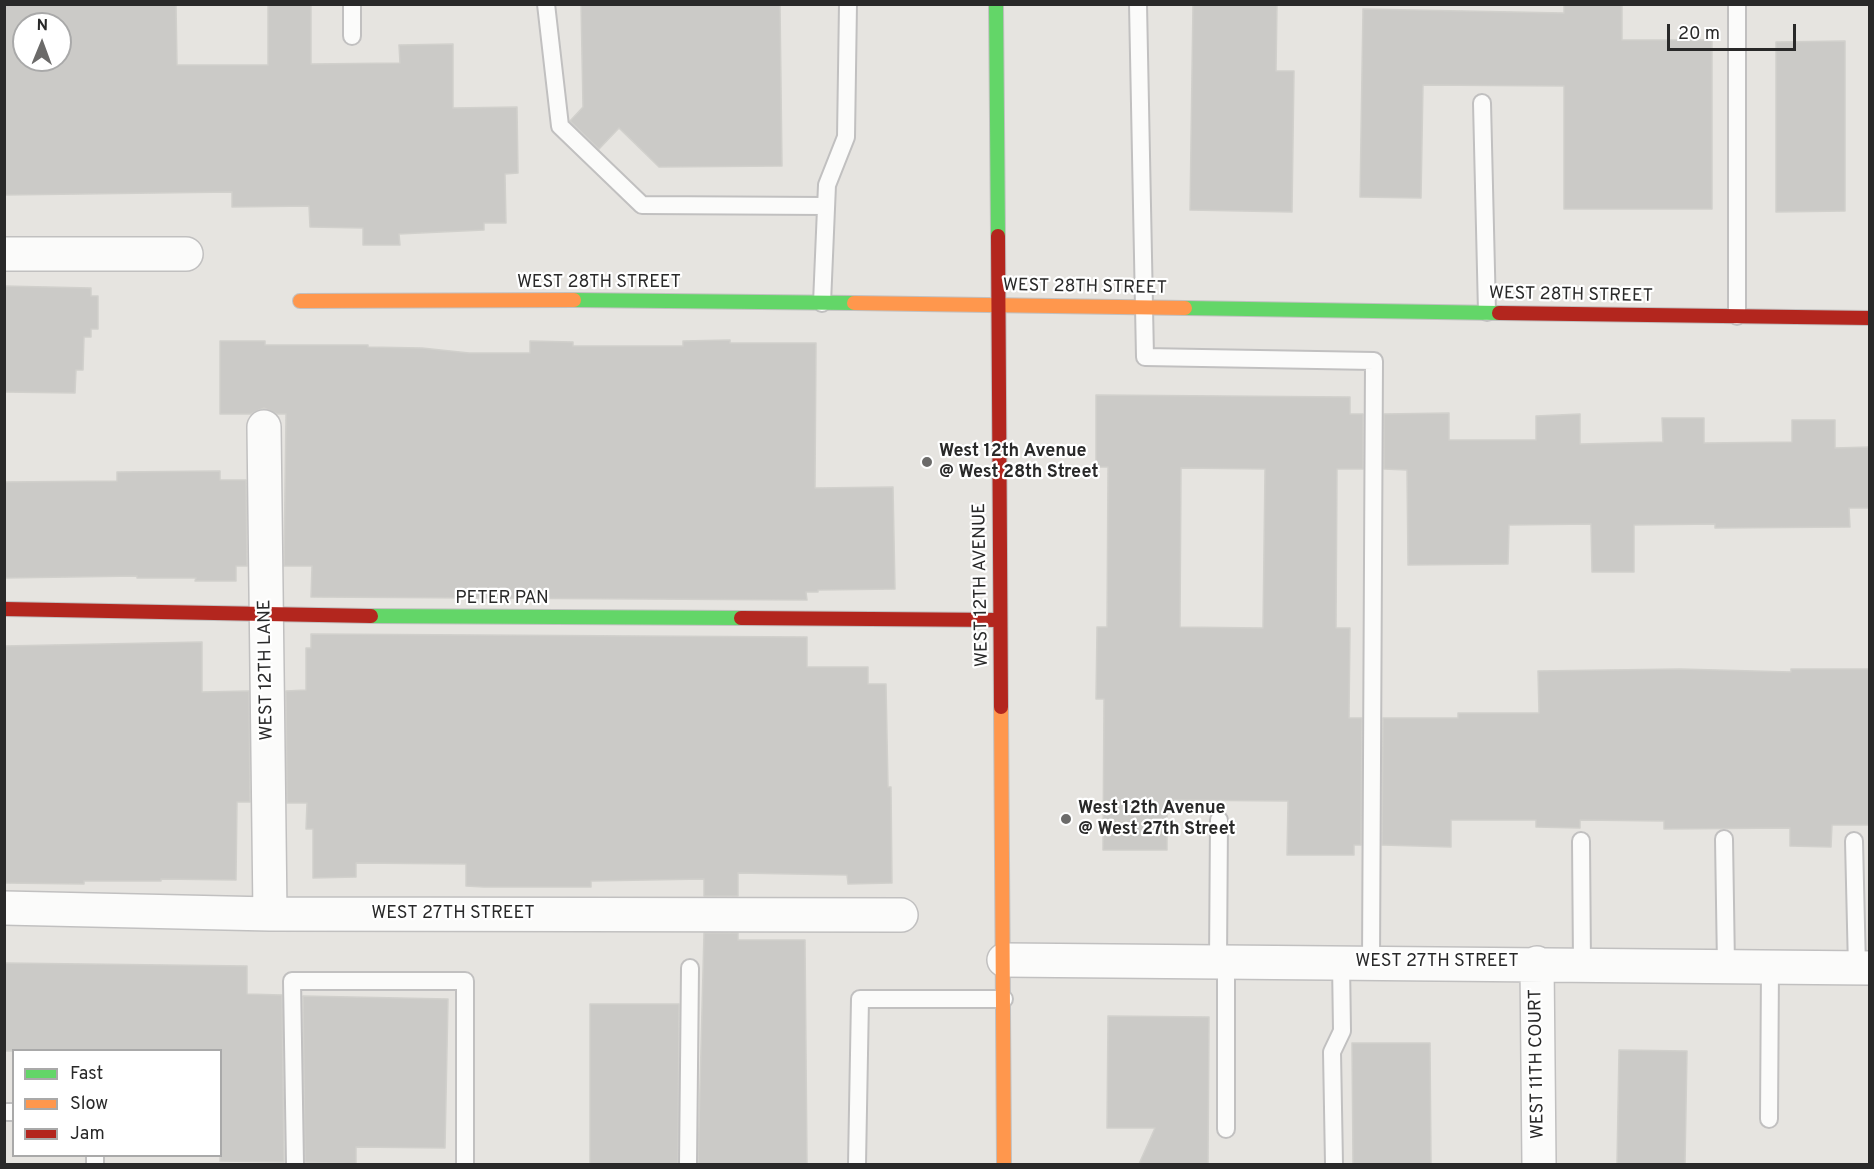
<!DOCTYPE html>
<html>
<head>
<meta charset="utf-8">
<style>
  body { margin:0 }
  #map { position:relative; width:1874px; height:1169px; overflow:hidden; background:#e6e4e0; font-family:Overpass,sans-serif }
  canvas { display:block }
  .frame { position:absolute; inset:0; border:6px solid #292929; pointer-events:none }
  .legend { position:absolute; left:12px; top:1049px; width:210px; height:108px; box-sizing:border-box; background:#fff; border:2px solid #a9a9a9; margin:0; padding:8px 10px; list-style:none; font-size:18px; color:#292929 }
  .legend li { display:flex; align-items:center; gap:12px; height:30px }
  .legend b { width:30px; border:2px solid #a9a9a9 }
  .north { position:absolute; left:12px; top:12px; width:60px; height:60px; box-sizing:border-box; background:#fff; border:2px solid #a9a9a9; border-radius:50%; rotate:1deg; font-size:16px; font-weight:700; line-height:24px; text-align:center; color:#292929 }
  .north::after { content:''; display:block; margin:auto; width:21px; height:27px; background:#6b6a69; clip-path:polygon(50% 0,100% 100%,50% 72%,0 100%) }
  .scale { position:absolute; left:1667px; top:24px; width:129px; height:27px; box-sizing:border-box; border:3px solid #292929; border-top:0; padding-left:8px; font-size:18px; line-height:21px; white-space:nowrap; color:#292929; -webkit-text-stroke:4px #fff; paint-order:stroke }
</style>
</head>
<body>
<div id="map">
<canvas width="1874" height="1169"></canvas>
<div class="frame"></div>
<ul class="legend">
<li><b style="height:8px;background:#63d668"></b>Fast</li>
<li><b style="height:8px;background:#ff974d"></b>Slow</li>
<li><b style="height:8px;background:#b3261e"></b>Jam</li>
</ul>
<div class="north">N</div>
<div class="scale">20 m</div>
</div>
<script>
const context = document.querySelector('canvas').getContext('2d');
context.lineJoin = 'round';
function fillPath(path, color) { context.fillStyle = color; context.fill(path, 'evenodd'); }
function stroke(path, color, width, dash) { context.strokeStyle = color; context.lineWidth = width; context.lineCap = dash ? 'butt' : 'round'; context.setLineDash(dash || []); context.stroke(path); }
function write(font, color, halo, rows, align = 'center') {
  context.font = font + ' Overpass,sans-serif'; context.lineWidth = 4.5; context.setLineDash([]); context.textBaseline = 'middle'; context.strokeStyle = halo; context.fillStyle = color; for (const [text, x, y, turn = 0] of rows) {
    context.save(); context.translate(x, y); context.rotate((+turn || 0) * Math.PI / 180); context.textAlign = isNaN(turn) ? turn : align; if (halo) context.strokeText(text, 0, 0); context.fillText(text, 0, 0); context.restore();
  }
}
const building = new Path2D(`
  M 4,4 L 176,4 L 177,65 L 268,65 L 268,4 L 311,4 L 311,64 L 400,63 L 399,45 L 453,44 L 453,108 L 517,107 L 518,173 L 505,174 L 506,223 L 484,223 L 484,230 L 399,234 L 400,245 L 363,245 L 363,228 L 310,227 L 309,206 L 232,207 L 232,192 L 4,195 ZM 24,24 L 60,24 L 60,60 L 24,60 Z
  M 581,4 L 780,4 L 782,166 L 659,167 L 619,128 L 599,149 L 570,121 L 583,107 Z
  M 1193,4 L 1277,4 L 1276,71 L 1294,71 L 1292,212 L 1190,210 Z
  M 1564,4 L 1622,4 L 1622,40 L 1712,40 L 1712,209 L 1564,209 L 1564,86 L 1423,85 L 1421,198 L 1360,197 L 1363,9 L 1564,13 Z
  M 1845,41 L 1845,211 L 1776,212 L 1776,42 Z
  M 4,286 L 91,288 L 91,296 L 98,296 L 98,329 L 91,329 L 91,337 L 84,337 L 83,370 L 76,370 L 75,393 L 4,392 Z
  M 730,340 L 730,343 L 816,343 L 815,488 L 893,487 L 895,589 L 818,590 L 818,592 L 806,592 L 807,600 L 311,597 L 312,566 L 284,566 L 286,414 L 277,414 L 264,408 L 251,414 L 220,414 L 220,341 L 265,341 L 265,345 L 368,345 L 368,347 L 422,348 L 469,353 L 530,353 L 530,341 L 573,342 L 573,346 L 683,346 L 683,341 Z
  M 1096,395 L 1350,397 L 1350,414 L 1363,414 L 1363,469 L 1337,469 L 1336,628 L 1350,628 L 1349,718 L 1362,718 L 1361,845 L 1354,845 L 1354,855 L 1287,855 L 1288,801 L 1167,800 L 1167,850 L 1103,850 L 1104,699 L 1096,699 L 1097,627 L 1107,627 L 1108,467 L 1096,467 ZM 1181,468 L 1265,469 L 1263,628 L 1180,627 Z
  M 1449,413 L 1449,440 L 1536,440 L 1536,416 L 1580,414 L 1580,444 L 1663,442 L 1662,418 L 1704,418 L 1704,443 L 1792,442 L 1792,420 L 1835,420 L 1835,448 L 1869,447 L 1869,508 L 1849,508 L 1850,527 L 1715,528 L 1715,524 L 1634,525 L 1634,572 L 1592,572 L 1591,524 L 1509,525 L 1508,564 L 1408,565 L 1407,470 L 1384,469 L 1384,414 Z
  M 220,471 L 220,480 L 246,480 L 247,566 L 236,566 L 236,581 L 195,581 L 196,578 L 137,578 L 137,576 L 4,578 L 4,482 L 117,481 L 117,472 Z
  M 311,634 L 807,637 L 807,667 L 868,667 L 868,684 L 886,684 L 888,787 L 891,787 L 892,883 L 848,884 L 847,875 L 738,873 L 738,896 L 704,896 L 704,879 L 591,881 L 591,887 L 484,887 L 466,886 L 466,864 L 356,863 L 356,877 L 313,878 L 313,829 L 306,829 L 307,803 L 287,803 L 286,691 L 306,690 L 306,648 L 311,648 Z
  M 202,642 L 202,692 L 249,691 L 250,802 L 237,802 L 236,880 L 161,879 L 161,881 L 84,881 L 84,884 L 4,883 L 4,646 Z
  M 1680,669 L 1791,672 L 1791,669 L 1869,669 L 1869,825 L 1832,825 L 1831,847 L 1790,846 L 1790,828 L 1664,829 L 1664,821 L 1580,820 L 1580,828 L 1536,827 L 1536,820 L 1451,820 L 1451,847 L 1382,845 L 1383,718 L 1458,718 L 1458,713 L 1539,713 L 1538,671 Z
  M 704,933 L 738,933 L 738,940 L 805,940 L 807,1164 L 698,1164 Z
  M 4,963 L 247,966 L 247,994 L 282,995 L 284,1162 L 220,1161 L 220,1050 L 4,1051 Z
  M 303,996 L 448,999 L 445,1148 L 356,1147 L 356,1164 L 305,1162 Z
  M 590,1004 L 679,1004 L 678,1164 L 590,1164 Z
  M 1108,1016 L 1209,1017 L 1208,1164 L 1139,1164 L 1155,1128 L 1107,1128 Z
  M 1352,1043 L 1430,1043 L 1431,1164 L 1353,1164 Z
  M 1619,1050 L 1687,1051 L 1685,1164 L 1617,1164 Z`);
const lane = new Path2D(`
  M 546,4 L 560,126 L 642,205 L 826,206
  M 1138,4 L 1145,357 L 1374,361 L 1371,962
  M 352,36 L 352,4
  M 1482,103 L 1487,312
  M 822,303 L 827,185 L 846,137 L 848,4
  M 1737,316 L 1737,4
  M 1724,839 L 1726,966
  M 1581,841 L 1582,964
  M 1854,841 L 1857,968
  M 1218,962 L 1219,820
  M 7,1112 L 14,1112
  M 1769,1119 L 1770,966
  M 1226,1129 L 1226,961
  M 95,1164 L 95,1156
  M 295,1164 L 292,981 L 465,981 L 465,1164
  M 688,1164 L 690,968
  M 857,1164 L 860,999 L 1004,999
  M 1334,1164 L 1332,1052 L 1342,1031 L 1341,962`);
const street = new Path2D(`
  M 4,254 L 186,254
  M 264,427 L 270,914
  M 4,908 L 270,914 L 901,915
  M 1004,960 L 1870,968
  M 1537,963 L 1539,1164`);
const fast = new Path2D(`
  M 996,4 L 998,236
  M 574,300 L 854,303
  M 1185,308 L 1499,313
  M 371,616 L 741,618`);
const slow = new Path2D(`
  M 300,301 L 574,300
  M 854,303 L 1185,308
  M 1001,707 L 1004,1164`);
const jam = new Path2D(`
  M 998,236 L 1001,707
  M 1499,313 L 1870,318
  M 4,609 L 371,616
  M 741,618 L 1000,620`);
const markers = [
  [927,462,6,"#6b6a69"],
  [1066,819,6,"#6b6a69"]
];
const streetNames = [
  ["WEST 28TH STREET",599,283],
  ["WEST 28TH STREET",1085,288,1],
  ["WEST 28TH STREET",1571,296,1],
  ["WEST 12TH AVENUE",982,585,-91],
  ["PETER PAN",502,599],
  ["WEST 12TH LANE",267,670,-91],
  ["WEST 27TH STREET",453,914],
  ["WEST 27TH STREET",1437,962],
  ["WEST 11TH COURT",1538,1064,-91]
];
const poiNames = [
  ["West 12th Avenue",939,452],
  ["@ West 28th Street",939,473],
  ["West 12th Avenue",1078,809],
  ["@ West 27th Street",1078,830]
];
fillPath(building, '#cbcac7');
stroke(building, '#d1d0cc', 1.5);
stroke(lane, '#c1c0c0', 20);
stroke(street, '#c1c0c0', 36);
stroke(fast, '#c1c0c0', 16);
stroke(slow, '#c1c0c0', 16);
stroke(jam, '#c1c0c0', 16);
stroke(lane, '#fbfbfa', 16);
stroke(street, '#fbfbfa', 33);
stroke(fast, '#63d668', 14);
stroke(slow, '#ff974d', 14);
stroke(jam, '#b3261e', 14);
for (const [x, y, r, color] of markers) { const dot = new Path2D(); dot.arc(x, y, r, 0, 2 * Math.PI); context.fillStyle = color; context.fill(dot); stroke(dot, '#fff', 2); }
write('18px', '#292929', '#fff', streetNames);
write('bold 18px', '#292929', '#fff', poiNames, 'left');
</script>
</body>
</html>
